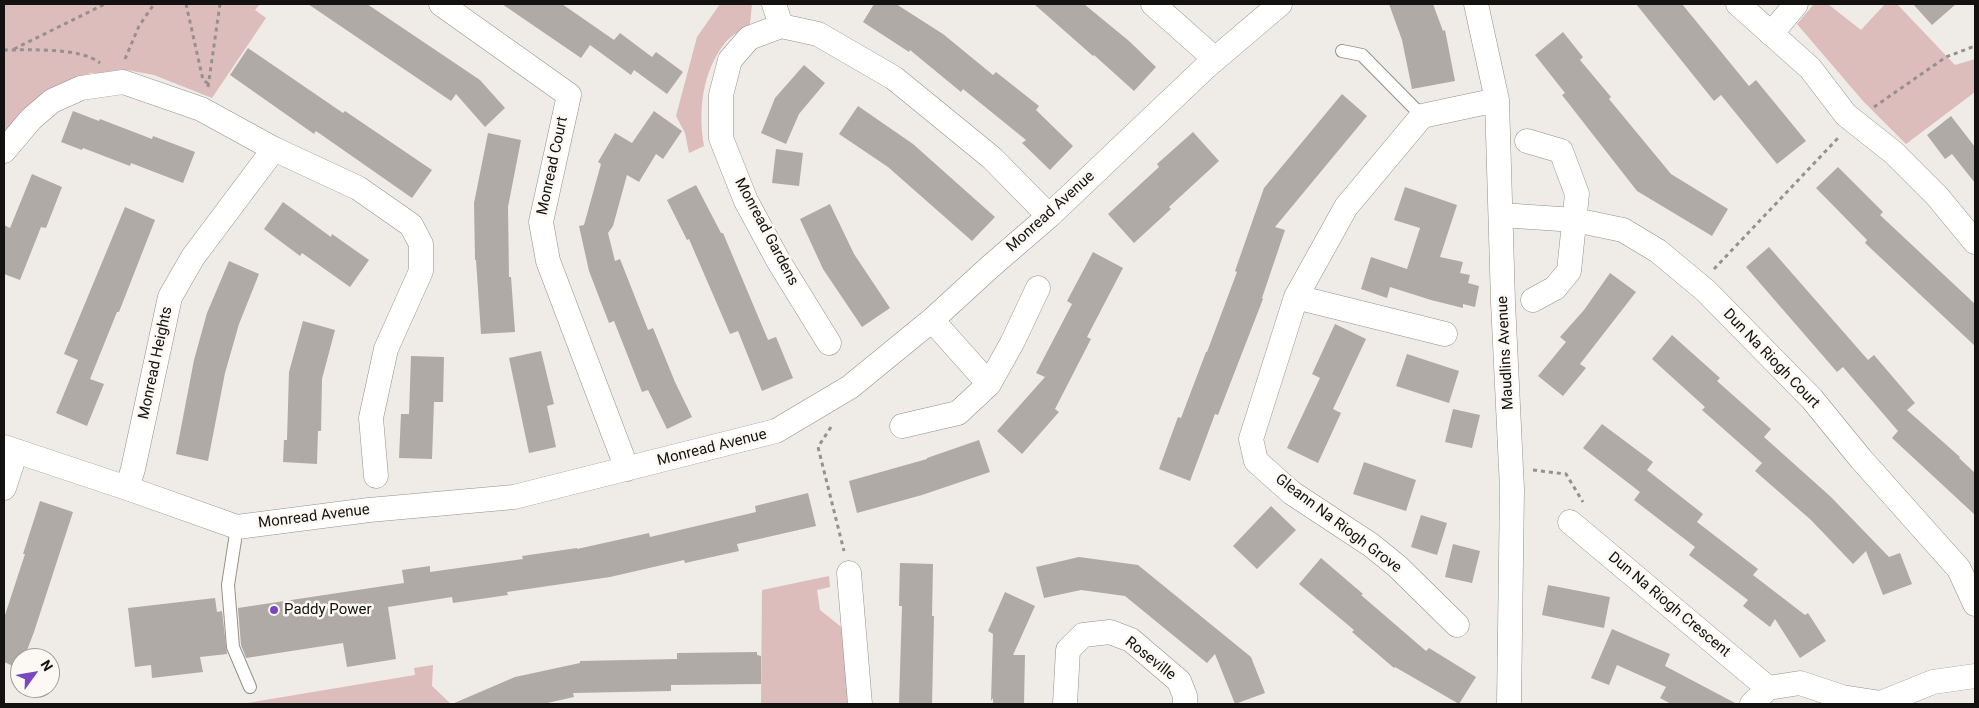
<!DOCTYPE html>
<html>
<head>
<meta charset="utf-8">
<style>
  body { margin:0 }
  #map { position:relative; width:1979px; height:708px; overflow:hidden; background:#efebe6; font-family:Roboto,sans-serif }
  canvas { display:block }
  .frame { position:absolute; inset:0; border:5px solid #141211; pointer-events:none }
  .north { position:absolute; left:10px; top:648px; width:50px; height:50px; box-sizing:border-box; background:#fcf8f3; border:1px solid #9f9c99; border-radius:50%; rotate:58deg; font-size:14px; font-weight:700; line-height:20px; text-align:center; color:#141211 }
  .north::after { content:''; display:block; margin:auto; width:18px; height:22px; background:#7947bf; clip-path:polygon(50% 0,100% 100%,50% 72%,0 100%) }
</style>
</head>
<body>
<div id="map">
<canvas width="1979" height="708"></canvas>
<div class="frame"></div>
<div class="north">N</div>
</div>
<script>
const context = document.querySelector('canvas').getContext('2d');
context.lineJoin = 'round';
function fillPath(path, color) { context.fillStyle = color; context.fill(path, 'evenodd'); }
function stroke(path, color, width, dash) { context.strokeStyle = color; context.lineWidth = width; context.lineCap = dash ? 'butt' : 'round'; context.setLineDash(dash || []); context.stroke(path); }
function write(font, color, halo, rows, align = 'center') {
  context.font = font + ' Roboto,sans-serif'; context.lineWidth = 5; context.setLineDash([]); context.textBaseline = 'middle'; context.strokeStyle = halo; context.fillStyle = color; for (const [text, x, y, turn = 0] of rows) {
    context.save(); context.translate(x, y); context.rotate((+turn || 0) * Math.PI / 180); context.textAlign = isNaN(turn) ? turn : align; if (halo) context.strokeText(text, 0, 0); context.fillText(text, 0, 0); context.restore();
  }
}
const green = new Path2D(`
  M 4,4 L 260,4 L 255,10 L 266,18 L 212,98 L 154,75 L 127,70 L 125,76 L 91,73 L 76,78 L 33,104 L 4,133 Z
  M 720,4 L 752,4 L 750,24 C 742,30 731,35 725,43 C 702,72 698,111 704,146 L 689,153 L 685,133 L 676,116 L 697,37 Z
  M 1814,4 L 1828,4 L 1861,30 L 1885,4 L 1897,4 L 1955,65 L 1975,59 L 1975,92 L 1906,144 L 1863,101 L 1797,24 Z
  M 829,576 L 830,587 L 817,590 L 820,610 L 845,630 L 851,704 L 761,704 L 762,590 Z
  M 433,665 L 432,686 L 451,704 L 241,704 L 415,675 L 414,668 Z`);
const building = new Path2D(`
  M 308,4 L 367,4 L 480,80 L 505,108 L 485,127 L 456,94 L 451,101 Z
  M 502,4 L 562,4 L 614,40 L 620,33 L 652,57 L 656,52 L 683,72 L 667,94 L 634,70 L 631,75 L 590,45 L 581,58 Z
  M 874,4 L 896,4 L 943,34 L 993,75 L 996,72 L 1039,106 L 1036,110 L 1073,146 L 1050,170 L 1022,143 L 1026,140 L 963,89 L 961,92 L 910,50 L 909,52 L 863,22 Z
  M 1034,4 L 1084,4 L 1129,41 L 1156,67 L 1134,91 L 1094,55 L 1093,56 Z
  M 1389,4 L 1433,4 L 1443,31 L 1445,30 L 1455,81 L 1412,89 L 1402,40 Z
  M 1636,4 L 1682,4 L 1749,86 L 1756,80 L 1806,141 L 1777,164 L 1721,95 L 1714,101 Z
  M 1913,4 L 1956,4 L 1932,25 Z
  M 1563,32 L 1583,57 L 1580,60 L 1611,97 L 1609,99 L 1671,174 L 1728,209 L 1712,236 L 1637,191 L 1562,95 L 1565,93 L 1535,55 Z
  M 248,48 L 343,113 L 345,111 L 432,170 L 412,198 L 316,131 L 314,134 L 230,75 Z
  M 804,65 L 825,83 L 799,114 L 786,144 L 761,133 L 775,98 Z
  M 1342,94 L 1367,116 L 1275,227 L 1285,230 L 1262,298 L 1263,299 L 1218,415 L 1215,414 L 1190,481 L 1159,469 L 1178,417 L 1181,418 L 1206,352 L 1207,352 L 1237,272 L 1235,271 L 1264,188 Z
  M 858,106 L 913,144 L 995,217 L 972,241 L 888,167 L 839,134 Z
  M 73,111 L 99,121 L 100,119 L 152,139 L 153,136 L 195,152 L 183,183 L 131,163 L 130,166 L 83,148 L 82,150 L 61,142 Z
  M 654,111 L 682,131 L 663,159 L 656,154 L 639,182 L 627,175 L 613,226 L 608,233 L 615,261 L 620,259 L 648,330 L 653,328 L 675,382 L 692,417 L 667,429 L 648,390 L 642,392 L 614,321 L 609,323 L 589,271 L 579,226 L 584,225 L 601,164 L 598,162 L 615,133 L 632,143 Z
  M 1951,116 L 1975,147 L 1975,183 L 1952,154 L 1945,159 L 1927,135 Z
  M 1193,132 L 1219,161 L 1169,207 L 1171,209 L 1134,243 L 1108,214 L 1159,167 L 1157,164 Z
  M 488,133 L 521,140 L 508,207 L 509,277 L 511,277 L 515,332 L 481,334 L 476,260 L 475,260 L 474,203 Z
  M 776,149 L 803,153 L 799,186 L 772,183 Z
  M 1838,167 L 1883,212 L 1880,215 L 1975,304 L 1975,346 L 1865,243 L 1867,240 L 1816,188 Z
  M 32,174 L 62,187 L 46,228 L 41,227 L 20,280 L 4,274 L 4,225 L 10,228 Z
  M 696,185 L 721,233 L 723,233 L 768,340 L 776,337 L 793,378 L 762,391 L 738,331 L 730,334 L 689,239 L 687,240 L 667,200 Z
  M 1405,187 L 1457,205 L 1440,257 L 1463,262 L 1460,273 L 1470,275 L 1468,283 L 1479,286 L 1475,307 L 1463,304 L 1463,308 L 1431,300 L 1390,287 L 1387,298 L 1361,289 L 1371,257 L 1407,269 L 1420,228 L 1394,220 Z
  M 283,202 L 331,237 L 332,234 L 369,260 L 350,287 L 302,253 L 300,256 L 264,229 Z
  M 830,204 L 854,254 L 890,308 L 862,327 L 823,269 L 800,219 Z
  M 125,207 L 155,220 L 119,312 L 117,312 L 90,379 L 104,384 L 87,426 L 56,413 L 78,360 L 64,354 Z
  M 1769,247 L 1868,360 L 1874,355 L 1915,403 L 1907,410 L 1960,457 L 1959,458 L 1975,473 L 1975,515 L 1892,438 L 1898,431 L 1843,367 L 1837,372 L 1746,267 Z
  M 1093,252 L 1123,268 L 1087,337 L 1091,339 L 1055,409 L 1059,412 L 1022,454 L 997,431 L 1045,377 L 1036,373 L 1072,304 L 1067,301 Z
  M 229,261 L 259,274 L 239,324 L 225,373 L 208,461 L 176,454 L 194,360 L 207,313 Z
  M 1610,273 L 1636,292 L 1580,364 L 1586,368 L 1563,396 L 1538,376 L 1566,342 L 1560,337 L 1584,310 Z
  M 303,321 L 335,330 L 322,379 L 321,431 L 318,431 L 317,464 L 283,462 L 284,440 L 287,440 L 289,372 Z
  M 1335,324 L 1366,339 L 1333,409 L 1341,413 L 1318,463 L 1287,448 L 1320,378 L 1312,374 Z
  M 1672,335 L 1720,378 L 1717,381 L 1771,429 L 1764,437 L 1831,497 L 1889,557 L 1900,553 L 1912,584 L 1883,595 L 1866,551 L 1853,564 L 1811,520 L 1755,471 L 1762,463 L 1702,410 L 1705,407 L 1652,359 Z
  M 541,351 L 554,404 L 547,406 L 556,447 L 529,453 L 509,358 Z
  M 1407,354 L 1459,371 L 1449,403 L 1396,386 Z
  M 411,356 L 444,357 L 443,402 L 434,402 L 432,459 L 399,458 L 401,414 L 409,414 Z
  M 1453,409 L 1480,415 L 1472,448 L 1445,442 Z
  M 1602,424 L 1653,462 L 1647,470 L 1703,514 L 1697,522 L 1758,569 L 1753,575 L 1805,615 L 1808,613 L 1826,641 L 1800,658 L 1775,619 L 1770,627 L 1743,606 L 1748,600 L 1689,555 L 1695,547 L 1634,500 L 1640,492 L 1583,448 Z
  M 979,440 L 990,472 L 922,495 L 857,513 L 849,481 L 927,459 L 927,458 Z
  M 1364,462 L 1416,480 L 1406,511 L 1353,494 Z
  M 808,493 L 816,526 L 737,544 L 739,551 L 685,563 L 684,560 L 610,577 L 507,592 L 508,595 L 453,603 L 452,597 L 388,607 L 396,659 L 347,667 L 343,643 L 246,658 L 241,645 L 238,608 L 404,583 L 402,570 L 430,566 L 430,572 L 523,559 L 522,556 L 577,548 L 577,549 L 649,533 L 650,537 L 756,512 L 755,506 Z
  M 40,501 L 73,512 L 34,632 L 24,658 L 20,658 L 20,666 L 13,666 L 4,662 L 4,618 L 25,554 L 23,554 Z
  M 1271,506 L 1296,530 L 1257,569 L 1233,546 Z
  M 1421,515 L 1447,523 L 1437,555 L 1411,547 Z
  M 1453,544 L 1480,551 L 1472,583 L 1445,577 Z
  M 1079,557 L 1138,565 L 1251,657 L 1265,693 L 1235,704 L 1215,654 L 1207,663 L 1125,596 L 1081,590 L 1044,598 L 1036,567 Z
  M 1321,558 L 1363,594 L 1361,595 L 1426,651 L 1429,648 L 1476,677 L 1459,704 L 1395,667 L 1394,668 L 1352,632 L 1354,630 L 1299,584 Z
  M 900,563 L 933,564 L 932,616 L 934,616 L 932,704 L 899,704 L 902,606 L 899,606 Z
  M 1548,585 L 1610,597 L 1604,628 L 1542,615 Z
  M 1005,592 L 1035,606 L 1013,655 L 1025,655 L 1024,704 L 993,704 L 993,698 L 991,701 L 993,634 L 988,631 Z
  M 215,598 L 217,612 L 222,611 L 227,654 L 200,657 L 203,672 L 152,678 L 151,665 L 135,667 L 128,608 Z
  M 1612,629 L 1670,654 L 1665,666 L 1737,704 L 1671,704 L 1660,698 L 1666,687 L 1617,665 L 1609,685 L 1591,678 Z
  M 757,652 L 757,655 L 761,656 L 761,684 L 671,685 L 671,691 L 573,693 L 574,697 L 543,704 L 452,704 L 515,677 L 580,663 L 580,661 L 677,659 L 677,653 Z`);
const path = new Path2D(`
  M 186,4 L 203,80 L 209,84
  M 14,49 L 105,4
  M 4,50 C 29,50 80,47 100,63
  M 125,59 L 139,26 L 154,4
  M 208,87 L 220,4
  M 1874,107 L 1946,57 L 1975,46
  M 1714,269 L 1839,137
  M 831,427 L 818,447 L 844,551
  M 1533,470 L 1566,474 L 1583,502`);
const lane = new Path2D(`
  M 1342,51 L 1362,55 L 1422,116
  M 237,527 L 228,585 L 233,647 L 250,687`);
const street = new Path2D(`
  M 441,4 L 569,95 L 541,222 L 548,261 L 627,469
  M 774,4 L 781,26
  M 1153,4 L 1215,59
  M 1476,4 L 1497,100 L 1503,302 L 1512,489 L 1509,704
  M 1738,4 L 1810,68 L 1846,115 L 1894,153 L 1937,196 L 1975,242
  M 1771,34 L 1796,4
  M 1527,141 L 1561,151 L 1577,194 L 1569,271 L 1555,288 L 1533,300
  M 4,151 L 31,119 L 52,101 L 81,88 L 123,82 L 201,109 L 274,149 L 358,188 L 411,225 L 421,244 L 421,271 L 386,349 L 371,418 L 376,476
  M 1501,215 L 1575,220 L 1623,230 L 1658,251 L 1706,291 L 1812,399 L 1861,459 L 1959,569 L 1975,604
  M 1296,297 L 1445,334
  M 932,320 L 989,384 L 1012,343 L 1038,288
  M 829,343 L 779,262 L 746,201 L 721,138 L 721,95 L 730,60 L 749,38 L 781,26 L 818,34 L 894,78 L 992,158 L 1049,216
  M 902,426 L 958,413 L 989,384
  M 4,447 L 127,488 L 237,527 L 369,510 L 514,497 L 776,431 L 850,387 L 932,320 L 991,266 L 1049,216 L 1207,66 L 1280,4
  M 4,488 L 16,451
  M 127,488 L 133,469 L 170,297 L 193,257 L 274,149
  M 1570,522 L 1768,688
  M 849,573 L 860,704
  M 1457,625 L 1397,566 L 1371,545 L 1292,493 L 1256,461 L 1251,439 L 1296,297 L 1346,207 L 1422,116 L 1497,100
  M 1065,704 L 1068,650 L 1083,635 L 1110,632 L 1131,640 L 1179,681 L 1185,696 L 1185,704
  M 1752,704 L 1768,688 L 1800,683 L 1842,697 L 1881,703 L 1933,682 L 1975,676`);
const markers = [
  [274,610,5,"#7947bf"]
];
const streetNames = [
  ["Monread Court",553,166,-78],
  ["Monread Avenue",1051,212,-42],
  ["Monread Gardens",766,232,62],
  ["Maudlins Avenue",1506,353,-93],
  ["Dun Na Riogh Court",1771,359,46],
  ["Monread Heights",156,363,-78],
  ["Monread Avenue",712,448,-14],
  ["Monread Avenue",314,517,-7],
  ["Gleann Na Riogh Grove",1338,524,37],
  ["Dun Na Riogh Crescent",1669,605,40],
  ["Roseville",1150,659,38]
];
const poiNames = [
  ["Paddy Power",284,610]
];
fillPath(green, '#ddbcbc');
fillPath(building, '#b0aaa7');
stroke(lane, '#94908b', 14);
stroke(street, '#94908b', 25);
stroke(path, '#94918e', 3, [4, 4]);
stroke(lane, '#fff', 12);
stroke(street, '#fff', 24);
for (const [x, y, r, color] of markers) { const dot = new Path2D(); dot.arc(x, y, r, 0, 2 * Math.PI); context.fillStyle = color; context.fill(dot); stroke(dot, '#fcf8f3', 2); }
write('15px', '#141211', '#fcf8f3', streetNames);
write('15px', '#141211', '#fcf8f3', poiNames, 'left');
</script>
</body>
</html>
